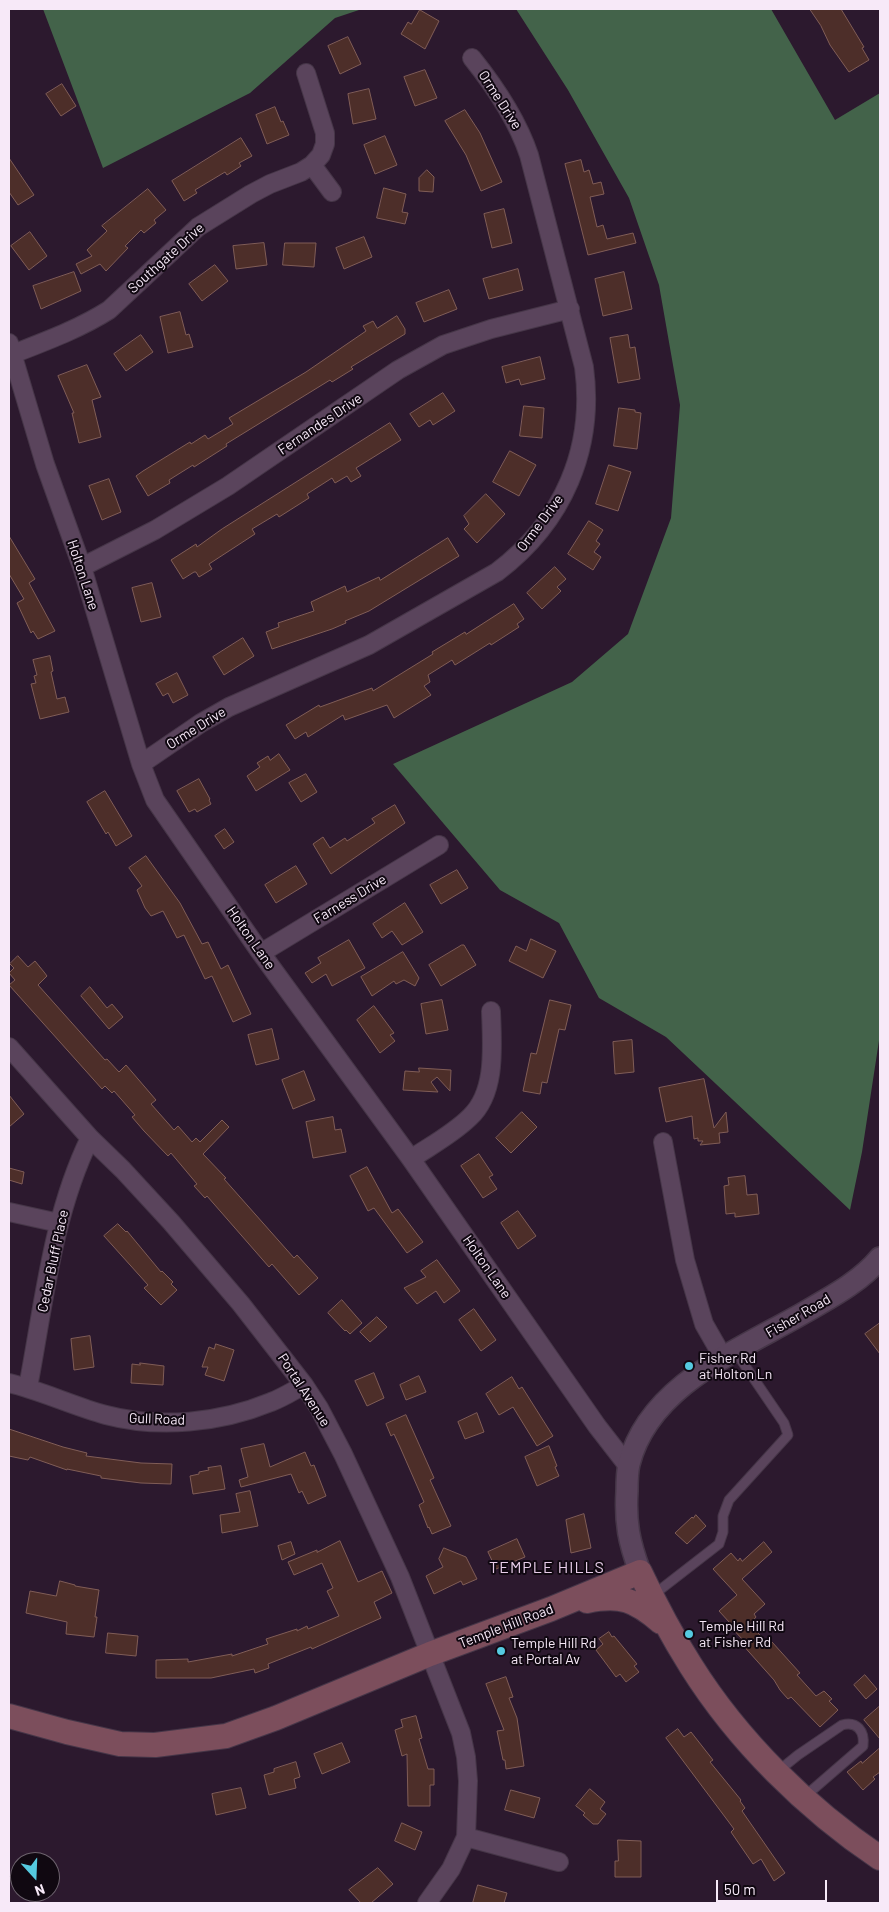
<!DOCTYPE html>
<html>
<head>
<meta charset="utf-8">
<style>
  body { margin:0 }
  #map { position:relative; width:889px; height:1912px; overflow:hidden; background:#2c192e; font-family:Barlow,sans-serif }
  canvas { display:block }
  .frame { position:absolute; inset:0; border:10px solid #f7e9f8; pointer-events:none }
  .north { position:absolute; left:10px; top:1852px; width:50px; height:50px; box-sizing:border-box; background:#100811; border:1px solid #6c626d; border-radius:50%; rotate:160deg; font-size:14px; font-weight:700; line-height:20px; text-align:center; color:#f7e9f8 }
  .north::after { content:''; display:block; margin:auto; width:18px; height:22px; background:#55cae0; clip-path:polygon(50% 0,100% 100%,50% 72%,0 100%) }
  .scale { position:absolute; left:716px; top:1880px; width:111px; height:22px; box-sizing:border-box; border:2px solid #f7e9f8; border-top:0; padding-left:6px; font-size:15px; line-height:18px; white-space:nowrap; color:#f7e9f8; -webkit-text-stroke:4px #100811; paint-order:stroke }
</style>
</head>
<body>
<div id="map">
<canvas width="889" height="1912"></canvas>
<div class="frame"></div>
<div class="north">N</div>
<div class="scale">50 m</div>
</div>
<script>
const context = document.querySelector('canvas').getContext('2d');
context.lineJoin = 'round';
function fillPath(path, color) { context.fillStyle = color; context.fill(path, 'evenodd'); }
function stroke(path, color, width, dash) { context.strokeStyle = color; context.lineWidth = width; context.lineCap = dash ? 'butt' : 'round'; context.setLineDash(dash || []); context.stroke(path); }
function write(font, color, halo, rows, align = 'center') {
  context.font = font + ' Barlow,sans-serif'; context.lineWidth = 4; context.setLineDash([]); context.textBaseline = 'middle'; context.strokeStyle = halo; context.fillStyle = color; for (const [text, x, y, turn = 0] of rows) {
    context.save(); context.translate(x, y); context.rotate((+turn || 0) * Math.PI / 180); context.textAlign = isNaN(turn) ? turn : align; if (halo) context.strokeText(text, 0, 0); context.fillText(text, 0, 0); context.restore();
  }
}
const forest = new Path2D(`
  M 43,9 L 362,9 L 335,18 L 250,93 L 103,168 Z
  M 516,9 L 771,9 L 835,120 L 880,93 L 880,1034 L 862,1152 L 850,1210 L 666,1037 L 599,998 L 559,923 L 500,890 L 393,764 L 572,682 L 628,634 L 671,518 L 680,405 L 659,285 L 629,198 L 568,90 Z`);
const building = new Path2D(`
  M 810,9 L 841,9 L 864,47 L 862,48 L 869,60 L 849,72 L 830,45 L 821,26 Z
  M 420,10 L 439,21 L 425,49 L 401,34 L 408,22 L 411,24 Z
  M 348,37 L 361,64 L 340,74 L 328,46 Z
  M 425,70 L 437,98 L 415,106 L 404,77 Z
  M 62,84 L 76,106 L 61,116 L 46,94 Z
  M 369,89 L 376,119 L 353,124 L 348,94 Z
  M 275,107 L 281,122 L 283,121 L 289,135 L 267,144 L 256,115 Z
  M 465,110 L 480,133 L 502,182 L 481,191 L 466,155 L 445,121 Z
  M 385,136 L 397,165 L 375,174 L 364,145 Z
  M 241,138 L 252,156 L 239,163 L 241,166 L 227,175 L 225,172 L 195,190 L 197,193 L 184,201 L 172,181 Z
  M 9,158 L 34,195 L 18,205 L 9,192 Z
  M 581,160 L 584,172 L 589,170 L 593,184 L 601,182 L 604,194 L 590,197 L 597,227 L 603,225 L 607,239 L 633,233 L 636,243 L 588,255 L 565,164 Z
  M 427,170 L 434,177 L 433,192 L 419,191 L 419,178 Z
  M 384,188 L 406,194 L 402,212 L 408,213 L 405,224 L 377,218 Z
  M 148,189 L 166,210 L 154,220 L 156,223 L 144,233 L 141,230 L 125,246 L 128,248 L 106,271 L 100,264 L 81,274 L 76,264 L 92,256 L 87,250 L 107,231 L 102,226 Z
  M 504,209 L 512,243 L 492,248 L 484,214 Z
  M 30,232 L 47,256 L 29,270 L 11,246 Z
  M 364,237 L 372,257 L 344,269 L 336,248 Z
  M 264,243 L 267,265 L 236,269 L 233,246 Z
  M 285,243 L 316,243 L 314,267 L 283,265 Z
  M 215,265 L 228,281 L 202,301 L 189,284 Z
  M 518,269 L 523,290 L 489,299 L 483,279 Z
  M 74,272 L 81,291 L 41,309 L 33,286 Z
  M 624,272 L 632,309 L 603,316 L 595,279 Z
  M 449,290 L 457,309 L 424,322 L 416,303 Z
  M 180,312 L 186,335 L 189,334 L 193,347 L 168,353 L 160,317 Z
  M 397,316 L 405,329 L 405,334 L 351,367 L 353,369 L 332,382 L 330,380 L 226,444 L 227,446 L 194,467 L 193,465 L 169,480 L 170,483 L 148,496 L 136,476 L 143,471 L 190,442 L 191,444 L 205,435 L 208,439 L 233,424 L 229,418 L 306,372 L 366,331 L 363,326 L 373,321 L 377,328 Z
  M 141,335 L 153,352 L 126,371 L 114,354 Z
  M 628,335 L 630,348 L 635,347 L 640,379 L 618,383 L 610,338 Z
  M 540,357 L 545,379 L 521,385 L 519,379 L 506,383 L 502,367 Z
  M 87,365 L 101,397 L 92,400 L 101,437 L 79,443 L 72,413 L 74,413 L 58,376 Z
  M 443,393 L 455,411 L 433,425 L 430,420 L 419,427 L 410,414 Z
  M 524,406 L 544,408 L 542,438 L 520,436 Z
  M 619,408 L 635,410 L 635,412 L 641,413 L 637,449 L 614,446 Z
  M 390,423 L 401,440 L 356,468 L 361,476 L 351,482 L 347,476 L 335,483 L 332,478 L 307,494 L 309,498 L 279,517 L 277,514 L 252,529 L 255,534 L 209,564 L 212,569 L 199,577 L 196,572 L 194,572 L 183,579 L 171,560 L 196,544 L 197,547 L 222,529 Z
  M 510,451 L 536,465 L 519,496 L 493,482 Z
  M 609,465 L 631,472 L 618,511 L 596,504 Z
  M 109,479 L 121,512 L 102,520 L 89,486 Z
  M 486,494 L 505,514 L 477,543 L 464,529 L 469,524 L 464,516 Z
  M 589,521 L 603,530 L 596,541 L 600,544 L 594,552 L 601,557 L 593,570 L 568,554 Z
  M 9,536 L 35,579 L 29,583 L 55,631 L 38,639 L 33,631 L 31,633 L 17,603 L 24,599 L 9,574 Z
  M 448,538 L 459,556 L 369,611 L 345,621 L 346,623 L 332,629 L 272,649 L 266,632 L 279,627 L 278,623 L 314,611 L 311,602 L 345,586 L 347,592 L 379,577 L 380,580 Z
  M 555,567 L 566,579 L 557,587 L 561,591 L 542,609 L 527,593 Z
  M 152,583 L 161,617 L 141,622 L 132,588 Z
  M 514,604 L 524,619 L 517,624 L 519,627 L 491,645 L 490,643 L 455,665 L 452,660 L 428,675 L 430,682 L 424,686 L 431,695 L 394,718 L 387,705 L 345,720 L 343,715 L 308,737 L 306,732 L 295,739 L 286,725 L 319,705 L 320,707 L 372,688 L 373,691 L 433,654 L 432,652 L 465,632 L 466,634 Z
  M 243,638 L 254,656 L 224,675 L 213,657 Z
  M 50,656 L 53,671 L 51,672 L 57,699 L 65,697 L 69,712 L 40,719 L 31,684 L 36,683 L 34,676 L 37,675 L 33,660 Z
  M 177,673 L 188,695 L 173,703 L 168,693 L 163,696 L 156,684 Z
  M 279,754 L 290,770 L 256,791 L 247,776 L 260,767 L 257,763 L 268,756 L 270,760 Z
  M 306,774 L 317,792 L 301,802 L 289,783 Z
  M 199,779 L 210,799 L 209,800 L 211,804 L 197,812 L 195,809 L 189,812 L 177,791 Z
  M 105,791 L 132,836 L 116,846 L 108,832 L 106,834 L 87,802 Z
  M 395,805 L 405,823 L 331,874 L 313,844 L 323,837 L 330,848 L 345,838 L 347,841 L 375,823 L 372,819 Z
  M 225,829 L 234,842 L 224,849 L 215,836 Z
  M 146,856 L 180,903 L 202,944 L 208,942 L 221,969 L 228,965 L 251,1014 L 233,1022 L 212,976 L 205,979 L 184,935 L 177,938 L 163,911 L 151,916 L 145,908 L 137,890 L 142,886 L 129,868 Z
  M 296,866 L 307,884 L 276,903 L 265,885 Z
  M 457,870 L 468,888 L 441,904 L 430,885 Z
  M 405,903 L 423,932 L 402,945 L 392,931 L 382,938 L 373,924 Z
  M 531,939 L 556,951 L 543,978 L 509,961 L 516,946 L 526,951 Z
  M 349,940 L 365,968 L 332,986 L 326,974 L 312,983 L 305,973 L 321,963 L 318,958 Z
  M 462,945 L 464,945 L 476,965 L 441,986 L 429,965 Z
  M 403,952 L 419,978 L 415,986 L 404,980 L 396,984 L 394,981 L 372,996 L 361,977 Z
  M 18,956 L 28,967 L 35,961 L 44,972 L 47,976 L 38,985 L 105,1060 L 107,1059 L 119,1072 L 126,1065 L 156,1100 L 151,1104 L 174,1130 L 178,1126 L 192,1142 L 196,1138 L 200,1142 L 222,1120 L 229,1127 L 203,1154 L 226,1178 L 224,1179 L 294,1258 L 297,1255 L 318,1278 L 299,1295 L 272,1264 L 269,1267 L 207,1196 L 205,1198 L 194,1186 L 197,1184 L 171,1153 L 168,1156 L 144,1131 L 132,1117 L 135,1115 L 114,1091 L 112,1093 L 105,1086 L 102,1089 L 9,985 L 15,980 L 9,973 L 14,968 L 10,964 Z
  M 90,987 L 107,1008 L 112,1004 L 123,1017 L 109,1029 L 81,996 Z
  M 442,1000 L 448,1030 L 426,1034 L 421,1004 Z
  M 550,1000 L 571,1005 L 565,1030 L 559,1029 L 547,1083 L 542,1082 L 540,1094 L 523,1091 L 531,1053 L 536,1054 Z
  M 374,1006 L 394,1033 L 390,1035 L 395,1041 L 380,1053 L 357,1020 Z
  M 272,1029 L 279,1059 L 256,1065 L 248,1035 Z
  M 632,1040 L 634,1072 L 615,1074 L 613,1042 Z
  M 419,1068 L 451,1070 L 450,1091 L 437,1077 L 431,1082 L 438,1092 L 403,1090 L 405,1071 L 419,1072 Z
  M 304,1071 L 315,1100 L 293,1109 L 282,1080 Z
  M 704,1079 L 714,1128 L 726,1112 L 728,1132 L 719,1133 L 720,1143 L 700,1145 L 703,1141 L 698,1141 L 698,1138 L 694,1139 L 692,1116 L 666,1122 L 659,1088 Z
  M 9,1095 L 24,1114 L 9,1127 Z
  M 522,1112 L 537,1127 L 511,1153 L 496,1138 Z
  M 333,1117 L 335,1130 L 341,1129 L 346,1152 L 313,1158 L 306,1122 Z
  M 479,1154 L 493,1175 L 489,1177 L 497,1189 L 483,1198 L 461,1166 Z
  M 367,1167 L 392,1213 L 398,1209 L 423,1242 L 407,1253 L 374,1208 L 368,1211 L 350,1176 Z
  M 9,1168 L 24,1172 L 22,1184 L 9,1180 Z
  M 745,1176 L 747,1195 L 757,1194 L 759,1214 L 735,1217 L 735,1213 L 726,1214 L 724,1186 L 729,1185 L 728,1178 Z
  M 518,1211 L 536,1236 L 518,1249 L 501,1223 Z
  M 118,1224 L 126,1232 L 127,1231 L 161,1272 L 162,1271 L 173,1282 L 171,1284 L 177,1290 L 161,1305 L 144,1288 L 148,1285 L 104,1236 Z
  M 437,1260 L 460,1291 L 444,1303 L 436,1291 L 417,1304 L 404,1288 L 426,1277 L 421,1271 Z
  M 342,1300 L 362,1323 L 350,1334 L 346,1330 L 345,1331 L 328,1313 Z
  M 474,1309 L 496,1340 L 481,1351 L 459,1320 Z
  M 377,1317 L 387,1327 L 370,1342 L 360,1332 Z
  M 880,1323 L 880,1354 L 865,1334 Z
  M 90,1336 L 94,1367 L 74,1370 L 71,1339 Z
  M 216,1344 L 234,1350 L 224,1381 L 205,1375 L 208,1367 L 202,1367 L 209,1347 L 214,1349 Z
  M 140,1363 L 164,1366 L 163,1385 L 131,1383 L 132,1364 L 140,1365 Z
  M 374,1373 L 384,1398 L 367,1406 L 355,1381 Z
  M 419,1376 L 426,1392 L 406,1400 L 400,1385 Z
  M 512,1377 L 519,1389 L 522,1387 L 553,1436 L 537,1446 L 513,1407 L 499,1415 L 486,1394 Z
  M 477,1413 L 484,1432 L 465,1439 L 458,1422 Z
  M 406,1415 L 434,1478 L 430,1480 L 451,1526 L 432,1534 L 429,1527 L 428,1528 L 419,1505 L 424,1502 L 400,1447 L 394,1434 L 391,1436 L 386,1424 Z
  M 9,1429 L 63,1447 L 87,1453 L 86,1456 L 141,1463 L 172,1464 L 171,1484 L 141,1483 L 101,1478 L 101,1476 L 67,1469 L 67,1470 L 30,1457 L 28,1460 L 9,1456 Z
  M 264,1444 L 270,1467 L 305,1452 L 311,1466 L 314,1465 L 326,1496 L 308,1504 L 302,1491 L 299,1493 L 291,1474 L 241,1487 L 239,1480 L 248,1477 L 241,1449 Z
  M 549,1446 L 557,1466 L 555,1467 L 559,1476 L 537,1486 L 525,1457 Z
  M 221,1466 L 225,1489 L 193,1494 L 190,1476 L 199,1474 L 199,1472 L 209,1470 L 208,1468 Z
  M 250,1491 L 258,1526 L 222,1533 L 220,1515 L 240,1512 L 236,1494 Z
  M 584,1514 L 591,1548 L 571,1553 L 566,1520 Z
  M 696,1515 L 706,1526 L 687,1544 L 675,1533 L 692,1517 L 693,1518 Z
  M 517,1539 L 525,1557 L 496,1569 L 488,1552 Z
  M 340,1541 L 358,1582 L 382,1571 L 392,1593 L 374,1602 L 381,1618 L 312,1649 L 311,1647 L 268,1664 L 269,1668 L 255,1673 L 254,1669 L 211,1678 L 156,1678 L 156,1660 L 188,1659 L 188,1662 L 232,1654 L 232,1656 L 268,1644 L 266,1639 L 297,1629 L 297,1631 L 307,1626 L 308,1629 L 339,1616 L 327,1591 L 333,1588 L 322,1563 L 294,1575 L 288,1562 L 317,1550 L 317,1552 Z
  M 291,1542 L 295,1554 L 282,1560 L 278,1546 Z
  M 764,1542 L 772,1552 L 742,1579 L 765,1604 L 754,1614 L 756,1617 L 750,1624 L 768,1644 L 772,1642 L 800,1673 L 797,1675 L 816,1696 L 824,1691 L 832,1699 L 829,1701 L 838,1710 L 820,1727 L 791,1697 L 788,1699 L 780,1690 L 774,1680 L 741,1643 L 744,1641 L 729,1625 L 730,1623 L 719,1611 L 737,1595 L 713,1569 L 731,1553 L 738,1561 L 740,1558 L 742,1561 Z
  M 444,1548 L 466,1557 L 477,1579 L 463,1585 L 461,1581 L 434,1594 L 426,1576 L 443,1567 L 439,1559 Z
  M 60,1581 L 75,1585 L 75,1586 L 99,1590 L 95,1617 L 97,1617 L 94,1637 L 66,1634 L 67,1622 L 26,1613 L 30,1591 L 56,1596 Z
  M 609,1632 L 612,1637 L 614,1636 L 637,1664 L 634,1666 L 639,1672 L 626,1682 L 620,1674 L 616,1677 L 596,1650 L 603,1644 L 599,1639 Z
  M 108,1633 L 138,1636 L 136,1656 L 106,1653 Z
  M 865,1675 L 877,1689 L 866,1699 L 854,1685 Z
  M 506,1677 L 513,1697 L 509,1698 L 517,1718 L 524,1766 L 506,1769 L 505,1760 L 503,1760 L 497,1731 L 504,1730 L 486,1684 Z
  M 880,1706 L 880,1739 L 864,1720 Z
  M 416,1716 L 422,1738 L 419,1739 L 428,1769 L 434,1769 L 434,1785 L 430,1785 L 430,1806 L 408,1806 L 407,1754 L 402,1756 L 395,1730 L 403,1727 L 401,1720 Z
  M 678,1729 L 684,1737 L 691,1732 L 713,1760 L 710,1762 L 741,1800 L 740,1801 L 745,1808 L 742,1811 L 785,1873 L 774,1881 L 761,1859 L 753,1864 L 731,1832 L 734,1829 L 666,1738 Z
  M 342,1743 L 350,1762 L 322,1774 L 314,1754 Z
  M 880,1748 L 880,1772 L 873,1777 L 875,1779 L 863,1790 L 847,1772 L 861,1761 L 862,1763 Z
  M 296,1762 L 300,1777 L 294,1779 L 296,1788 L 269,1795 L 264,1775 L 274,1772 L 274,1769 Z
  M 241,1788 L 246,1808 L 216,1815 L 212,1794 Z
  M 590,1789 L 605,1802 L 600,1809 L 606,1814 L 598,1824 L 593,1824 L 583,1815 L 585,1813 L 576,1806 Z
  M 511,1790 L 540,1798 L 534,1818 L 505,1810 Z
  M 402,1823 L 422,1832 L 415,1850 L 395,1841 Z
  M 618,1840 L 641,1841 L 641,1877 L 615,1877 L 615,1861 L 618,1861 Z
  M 378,1868 L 393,1884 L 371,1903 L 361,1903 L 349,1890 Z
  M 478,1885 L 507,1893 L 504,1903 L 473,1903 Z`);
const service = new Path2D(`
  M 652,1596 L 719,1544 L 723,1532 L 723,1516 L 729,1500 L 788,1435 L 784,1423 L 735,1351
  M 777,1772 L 798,1755 L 842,1725 C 857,1721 865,1731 863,1746 L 803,1798`);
const minor = new Path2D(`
  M 312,165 L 332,192
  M 9,343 L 45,464 L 82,567 L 141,764 L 155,800 L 258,949 L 411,1159 L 597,1426 L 628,1466
  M 13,354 C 46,341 79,329 109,310 L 198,227 L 251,194 L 270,184 L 301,172 L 312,165 L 321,155 L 325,144 L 325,133 L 306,73
  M 82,567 L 155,530 L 228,486 L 398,370 L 443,345 L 491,329 L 570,309
  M 141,764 L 201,723 L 229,707 L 369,645 L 497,572 C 563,522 595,449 584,367 L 529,155 C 517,119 496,88 472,58
  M 261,953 L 439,845
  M 9,1047 L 90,1138 L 123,1170 L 171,1222 L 241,1304 L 304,1385 L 319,1408 L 343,1454 L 400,1577 L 461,1733 L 466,1757 L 468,1781 L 466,1837 L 451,1869 L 427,1903
  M 663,1142 L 685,1260 L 704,1324 L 724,1359
  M 411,1159 C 430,1146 453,1134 470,1117 C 497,1092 492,1044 491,1011
  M 9,1212 L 59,1223
  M 9,1383 C 42,1391 73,1406 106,1415 C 159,1429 220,1423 271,1402 C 282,1398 293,1391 304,1385
  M 28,1387 C 44,1304 52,1216 90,1138
  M 466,1837 L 559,1862`);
const tertiary = new Path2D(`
  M 640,1572 C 629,1542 625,1523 627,1491 C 627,1482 627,1473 629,1464 C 649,1384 742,1349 807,1311 C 833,1296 861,1281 880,1258`);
const secondary = new Path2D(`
  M 587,1601 C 621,1594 635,1600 661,1622
  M 9,1716 L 67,1732 L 120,1744 L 155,1745 L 226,1736 L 276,1718 L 430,1654 L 551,1609 L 640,1572 C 655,1604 672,1636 691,1666 C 738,1741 807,1809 880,1858`);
const markers = [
  [689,1366,5,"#55cae0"],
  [689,1634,5,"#55cae0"],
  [501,1651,5,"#55cae0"]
];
const streetNames = [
  ["Orme Drive",500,100,57],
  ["Southgate Drive",166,258,-42],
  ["Fernandes Drive",320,424,-34],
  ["Orme Drive",540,523,-53],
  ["Holton Lane",83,575,72],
  ["Orme Drive",196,728,-32],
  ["Farness Drive",350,899,-31],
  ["Holton Lane",251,938,55],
  ["Cedar Bluff Place",53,1261,-78],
  ["Holton Lane",487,1267,55],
  ["Fisher Road",798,1316,-30],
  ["Portal Avenue",304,1390,57],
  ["Gull Road",157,1419,2],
  ["Temple Hill Road",506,1626,-21]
];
const poiNames = [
  ["Fisher Rd",699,1358],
  ["at Holton Ln",699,1374],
  ["Temple Hill Rd",699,1626],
  ["at Fisher Rd",699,1642],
  ["Temple Hill Rd",511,1643],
  ["at Portal Av",511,1659]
];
const quarterNames = [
  ["TEMPLE HILLS",547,1568]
];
fillPath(forest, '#43634a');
fillPath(building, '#4d2e29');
stroke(building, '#805d57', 1);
stroke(service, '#463648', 11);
stroke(minor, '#463648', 20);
stroke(tertiary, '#463648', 24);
stroke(secondary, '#463648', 26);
stroke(service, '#5a445c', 9);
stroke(minor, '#5a445c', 18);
stroke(tertiary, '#5a445c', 21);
stroke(secondary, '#7c4e5c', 24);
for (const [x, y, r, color] of markers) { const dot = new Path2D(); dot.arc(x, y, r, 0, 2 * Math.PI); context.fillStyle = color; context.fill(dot); stroke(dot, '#100811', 2); }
write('14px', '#f7e9f8', '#100811', streetNames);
write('14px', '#f7e9f8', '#100811', poiNames, 'left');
context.letterSpacing = '1px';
write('16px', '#e7cde9', '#100811', quarterNames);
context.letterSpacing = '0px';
</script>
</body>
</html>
